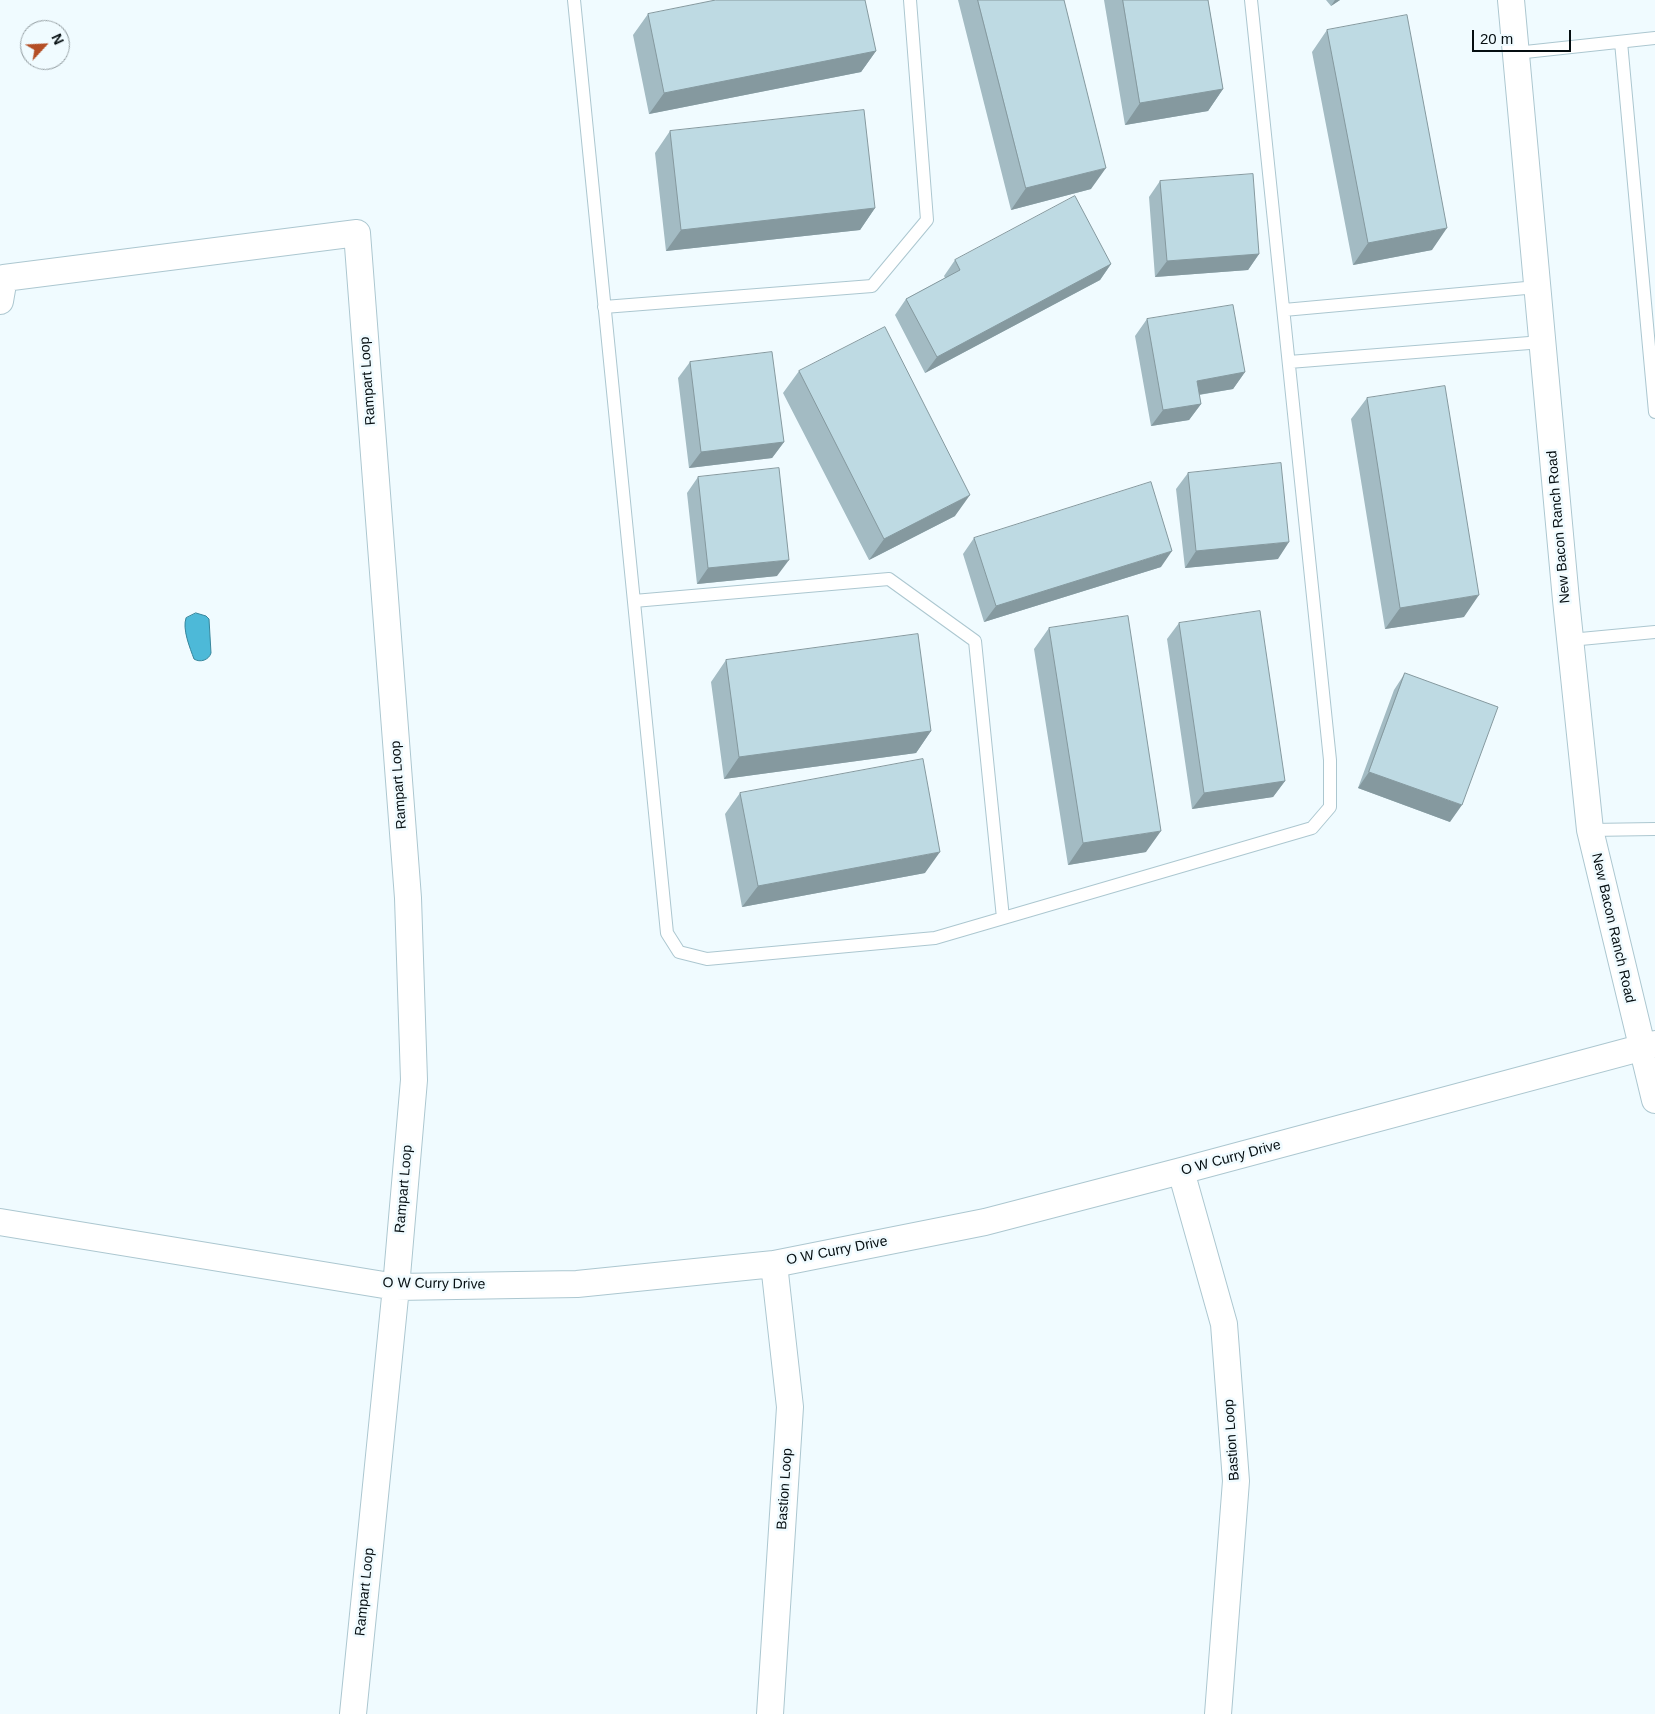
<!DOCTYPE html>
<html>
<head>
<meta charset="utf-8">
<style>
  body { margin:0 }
  #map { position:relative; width:1655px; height:1714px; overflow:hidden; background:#f0fbff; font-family:Helvetica,sans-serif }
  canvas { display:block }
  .north { position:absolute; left:20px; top:20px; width:50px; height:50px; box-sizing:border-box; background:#f0fbff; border:1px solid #929ca0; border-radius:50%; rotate:65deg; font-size:14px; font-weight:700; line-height:20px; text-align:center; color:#050e11 }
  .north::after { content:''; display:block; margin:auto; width:18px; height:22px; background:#b44e25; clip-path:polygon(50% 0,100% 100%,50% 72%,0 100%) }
  .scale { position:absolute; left:1472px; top:30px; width:99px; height:22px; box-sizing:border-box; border:2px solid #050e11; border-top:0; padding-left:6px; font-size:15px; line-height:18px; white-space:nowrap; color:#050e11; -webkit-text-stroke:4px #f0fbff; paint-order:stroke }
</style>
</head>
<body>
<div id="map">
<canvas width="1655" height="1714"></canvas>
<div class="north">N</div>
<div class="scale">20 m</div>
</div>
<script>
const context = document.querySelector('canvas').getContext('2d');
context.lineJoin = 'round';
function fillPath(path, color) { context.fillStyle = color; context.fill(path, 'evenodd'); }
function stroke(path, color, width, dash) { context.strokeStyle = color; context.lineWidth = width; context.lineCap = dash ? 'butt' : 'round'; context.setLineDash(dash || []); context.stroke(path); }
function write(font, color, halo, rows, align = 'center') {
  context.font = font + ' Helvetica,sans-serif'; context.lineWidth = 5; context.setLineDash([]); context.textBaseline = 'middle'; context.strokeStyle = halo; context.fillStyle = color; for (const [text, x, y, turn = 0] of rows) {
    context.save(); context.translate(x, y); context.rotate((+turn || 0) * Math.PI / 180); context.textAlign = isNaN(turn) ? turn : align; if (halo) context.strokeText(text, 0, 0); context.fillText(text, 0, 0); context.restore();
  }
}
const water = new Path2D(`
  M 196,613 L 206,616 L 209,619 L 211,653 C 209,660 200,663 194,659 C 190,648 182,629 186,618 Z`);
const lane = new Path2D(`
  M 574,0 L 667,933 L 679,952 L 707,959 L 935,938 L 1312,828 L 1330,807 L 1330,760 L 1251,0
  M 1621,42 L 1655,412
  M 1516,53 L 1655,38
  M 604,307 L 872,286 L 927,220 L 910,0
  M 1284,310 L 1537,287
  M 1289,362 L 1542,342
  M 634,601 L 889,579 L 975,641 L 1003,918
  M 1570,640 L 1655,632
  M 1590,830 L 1655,829`);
const street = new Path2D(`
  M 1511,0 L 1566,600 L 1590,830 L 1655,1100
  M 0,301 L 4,278 L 357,233 L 408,898 L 414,1080 L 396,1287 L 353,1714
  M 1181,1171 L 1224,1324 L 1236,1481 L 1218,1714
  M 0,1222 L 396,1287 L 577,1284 L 774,1264 L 985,1222 L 1181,1171 L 1655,1044
  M 770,1714 L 790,1407 L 774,1264`);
const wall = new Path2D(`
  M 958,0 L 1064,0 L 1091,189 L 1011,210 Z
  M 1104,0 L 1208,0 L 1223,89 L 1208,111 L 1125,125 Z
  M 1326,0 L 1340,0 L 1331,6 Z
  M 648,14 L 876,51 L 861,72 L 649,114 L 633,35 Z
  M 1327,30 L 1432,250 L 1353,265 L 1312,52 Z
  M 670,131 L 875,208 L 860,230 L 666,251 L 655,153 Z
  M 1160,181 L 1259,254 L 1248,270 L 1155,277 L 1149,197 Z
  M 955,260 L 1111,264 L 1100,280 L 925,373 L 895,315 L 906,299 L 945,278 L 944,276 Z
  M 1147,319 L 1245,372 L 1233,389 L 1199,395 L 1201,404 L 1189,420 L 1151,426 L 1135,336 Z
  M 690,362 L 784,442 L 772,458 L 689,468 L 678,378 Z
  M 799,371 L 955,516 L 869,560 L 783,393 Z
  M 1367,398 L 1464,617 L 1385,629 L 1351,419 Z
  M 1188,473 L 1278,559 L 1185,568 L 1176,489 Z
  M 698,477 L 777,576 L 697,584 L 687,493 Z
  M 974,538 L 1161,567 L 984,622 L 963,554 Z
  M 1179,623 L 1285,781 L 1273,797 L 1192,809 L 1167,639 Z
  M 1049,628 L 1146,852 L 1068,865 L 1034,649 Z
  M 726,660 L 931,731 L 916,753 L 724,779 L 711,682 Z
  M 1405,673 L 1450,822 L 1358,788 L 1394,690 Z
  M 740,793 L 925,873 L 742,907 L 725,814 Z`);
const shadedWall = new Path2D(`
  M 1335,0 L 1340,0 L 1331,6 Z
  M 876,51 L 861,72 L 649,114 L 664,93 Z
  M 1223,89 L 1208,111 L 1125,125 L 1140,103 Z
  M 1106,168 L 1091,189 L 1011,210 L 1026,188 Z
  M 875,208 L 860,230 L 666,251 L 681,230 Z
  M 1447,228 L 1432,250 L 1353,265 L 1368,243 Z
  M 1259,254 L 1248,270 L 1155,277 L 1167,261 Z
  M 1111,264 L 1100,280 L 925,373 L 937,357 Z
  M 1245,372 L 1233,389 L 1185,397 L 1197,381 Z
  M 1201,404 L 1189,420 L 1151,426 L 1163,410 Z
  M 784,442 L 772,458 L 689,468 L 701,452 Z
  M 970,495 L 955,516 L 869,560 L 884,539 Z
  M 1289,542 L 1278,559 L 1185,568 L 1196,551 Z
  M 1172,551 L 1161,567 L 984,622 L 996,606 Z
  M 789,560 L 777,576 L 697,584 L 708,568 Z
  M 1479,595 L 1464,617 L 1385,629 L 1400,608 Z
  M 931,731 L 916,753 L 724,779 L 739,757 Z
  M 1369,772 L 1462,805 L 1450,822 L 1358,788 Z
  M 1285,781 L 1273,797 L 1192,809 L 1204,793 Z
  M 1161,831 L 1146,852 L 1068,865 L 1083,843 Z
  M 940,852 L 925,873 L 742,907 L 758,886 Z`);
const building = new Path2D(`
  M 716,0 L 865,0 L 876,51 L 664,93 L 648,14 Z
  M 978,0 L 1064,0 L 1106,168 L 1026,188 Z
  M 1123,0 L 1208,0 L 1223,89 L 1140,103 Z
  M 1407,15 L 1447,228 L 1368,243 L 1327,30 Z
  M 864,110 L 875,208 L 681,230 L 670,131 Z
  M 1253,174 L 1259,254 L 1167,261 L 1160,181 Z
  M 1075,196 L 1111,264 L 937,357 L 906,299 L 960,270 L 955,260 Z
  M 1233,305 L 1245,372 L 1197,381 L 1201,404 L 1163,410 L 1147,319 Z
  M 885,327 L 970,495 L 884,539 L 799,371 Z
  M 772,352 L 784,442 L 701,452 L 690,362 Z
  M 1445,386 L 1479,595 L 1400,608 L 1367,398 Z
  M 1281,463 L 1289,542 L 1196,551 L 1188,473 Z
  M 779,468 L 789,560 L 708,568 L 698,477 Z
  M 1151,482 L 1172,551 L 996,606 L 974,538 Z
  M 1260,611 L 1285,781 L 1204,793 L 1179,623 Z
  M 1128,616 L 1161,831 L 1083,843 L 1049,628 Z
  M 918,634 L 931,731 L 739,757 L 726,660 Z
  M 1405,673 L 1498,707 L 1462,805 L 1369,772 Z
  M 923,759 L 940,852 L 758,886 L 740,793 Z`);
const streetNames = [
  ["Rampart Loop",368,381,-94],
  ["New Bacon Ranch Road",1559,527,-95],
  ["Rampart Loop",399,785,-94],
  ["New Bacon Ranch Road",1613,928,77],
  ["O W Curry Drive",1231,1158,-15],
  ["Rampart Loop",404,1189,-85],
  ["O W Curry Drive",837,1251,-11],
  ["O W Curry Drive",434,1284,1],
  ["Bastion Loop",1232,1440,-94],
  ["Bastion Loop",785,1489,-86],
  ["Rampart Loop",365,1592,-84]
];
fillPath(water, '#4db9d8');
stroke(water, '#37869c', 1);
stroke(lane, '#acc7d0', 14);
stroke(street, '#acc7d0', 28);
stroke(lane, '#fff', 12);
stroke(street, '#fff', 26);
fillPath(wall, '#a3bbc3');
fillPath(shadedWall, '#85999f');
fillPath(building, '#bedae3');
stroke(building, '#85999f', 1);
write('14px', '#050e11', '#f0fbff', streetNames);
</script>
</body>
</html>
